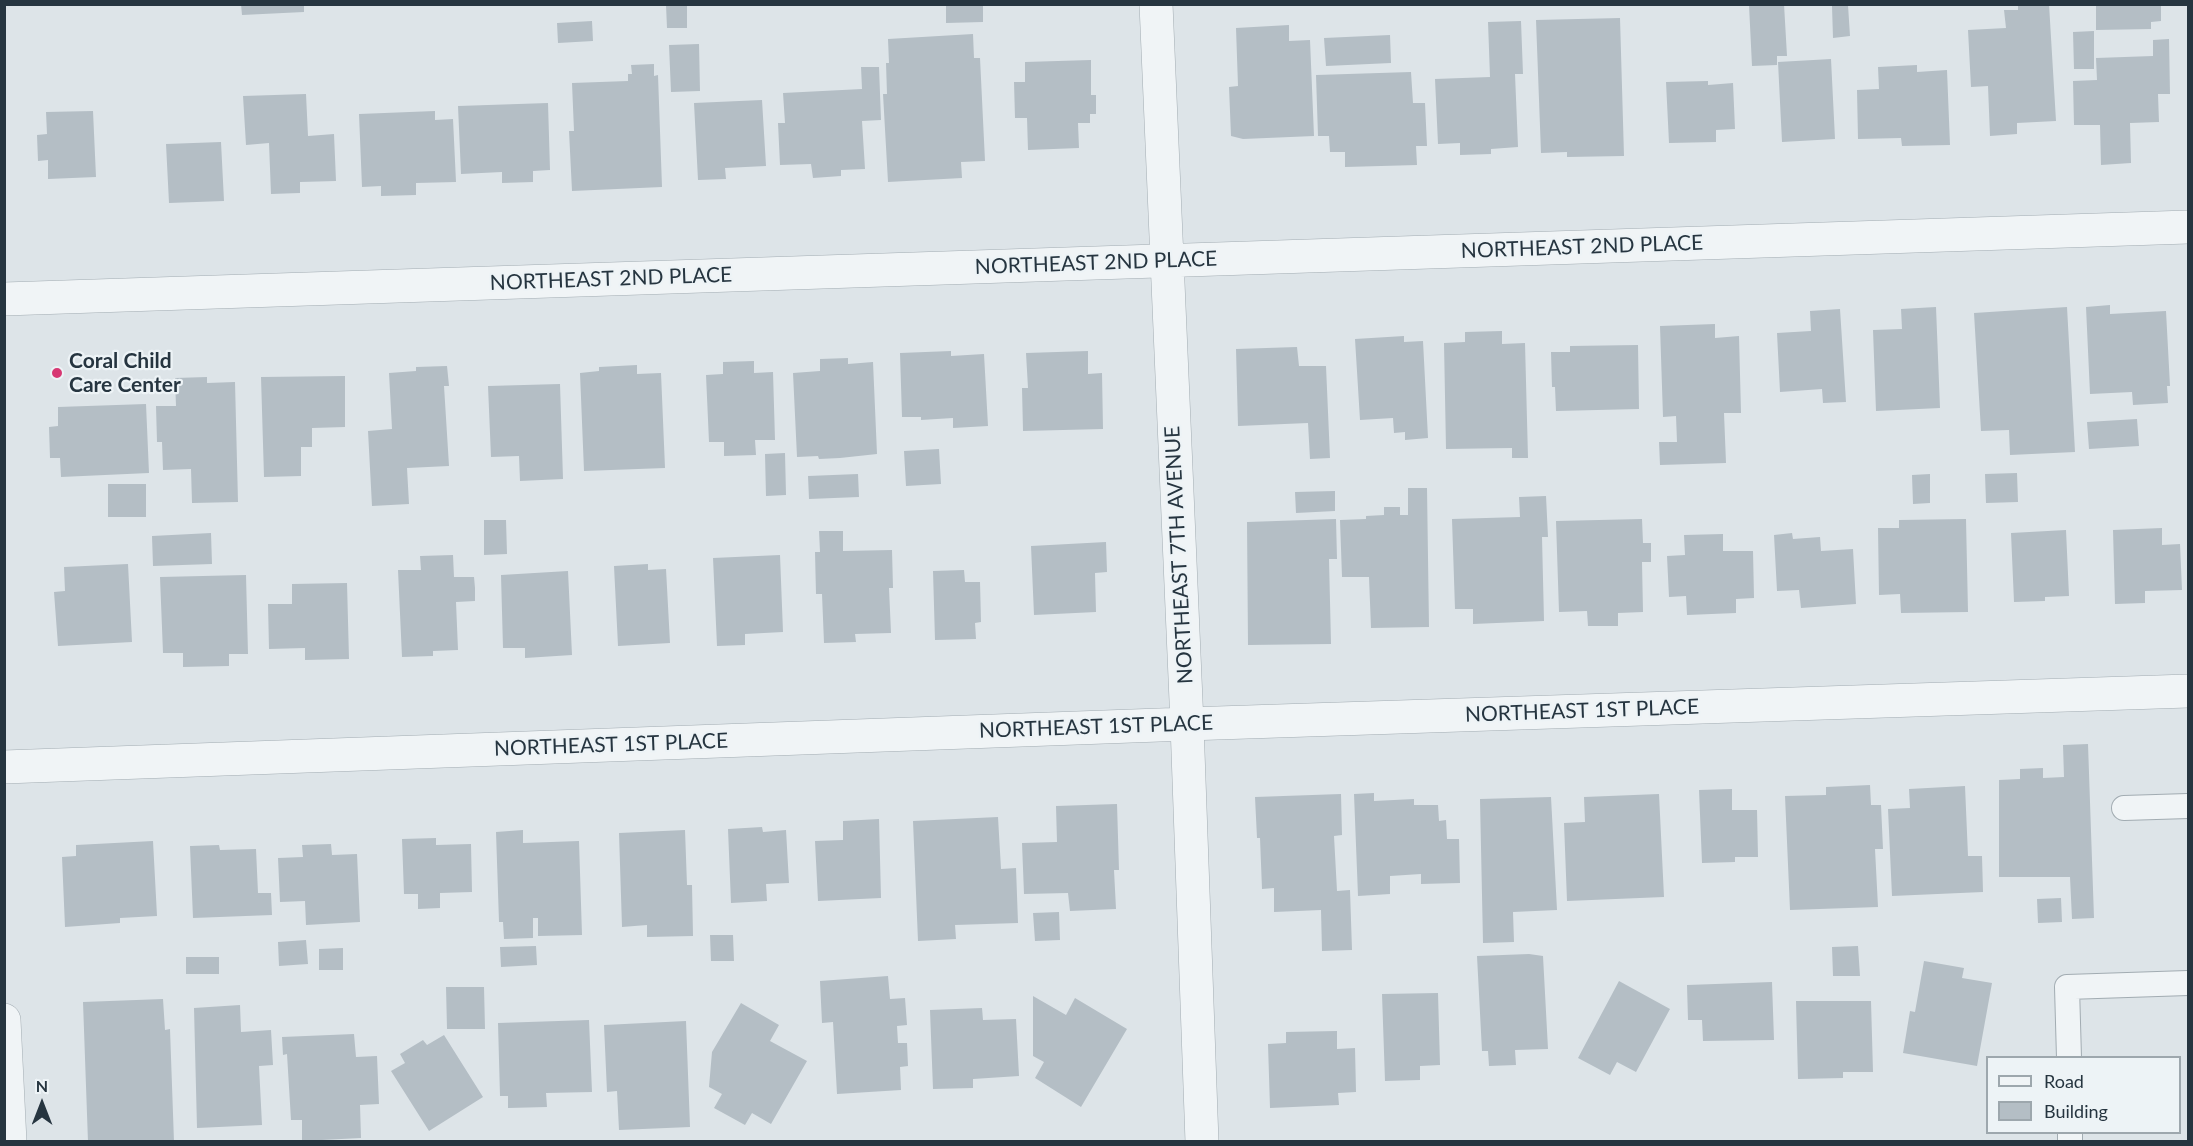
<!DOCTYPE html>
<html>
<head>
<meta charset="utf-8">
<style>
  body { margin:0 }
  #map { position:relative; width:2193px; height:1146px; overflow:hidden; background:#dde4e8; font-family:Lato,sans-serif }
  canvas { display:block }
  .frame { position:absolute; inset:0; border:6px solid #263540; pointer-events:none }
  .legend { position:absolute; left:1986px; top:1056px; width:195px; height:78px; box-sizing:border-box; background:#edf3f6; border:2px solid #9da7ad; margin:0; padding:8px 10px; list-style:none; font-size:18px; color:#263540 }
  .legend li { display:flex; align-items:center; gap:12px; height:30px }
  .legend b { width:30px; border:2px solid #9da7ad }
  .north { position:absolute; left:12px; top:1074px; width:60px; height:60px; -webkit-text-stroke:4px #edf3f6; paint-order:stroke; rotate:0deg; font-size:16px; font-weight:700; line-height:24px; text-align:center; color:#263540 }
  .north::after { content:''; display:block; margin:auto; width:21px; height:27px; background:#263540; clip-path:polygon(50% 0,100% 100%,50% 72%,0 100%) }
</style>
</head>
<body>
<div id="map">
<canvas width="2193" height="1146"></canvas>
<div class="frame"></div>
<ul class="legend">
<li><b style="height:8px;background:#f0f4f6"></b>Road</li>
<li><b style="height:16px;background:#b4bec5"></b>Building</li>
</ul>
<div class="north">N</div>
</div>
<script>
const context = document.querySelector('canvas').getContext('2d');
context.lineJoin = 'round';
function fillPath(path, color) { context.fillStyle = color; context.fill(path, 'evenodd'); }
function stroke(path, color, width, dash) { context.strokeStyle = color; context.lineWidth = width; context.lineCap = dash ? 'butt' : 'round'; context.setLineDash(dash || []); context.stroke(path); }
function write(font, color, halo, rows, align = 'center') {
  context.font = font + ' Lato,sans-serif'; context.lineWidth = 4.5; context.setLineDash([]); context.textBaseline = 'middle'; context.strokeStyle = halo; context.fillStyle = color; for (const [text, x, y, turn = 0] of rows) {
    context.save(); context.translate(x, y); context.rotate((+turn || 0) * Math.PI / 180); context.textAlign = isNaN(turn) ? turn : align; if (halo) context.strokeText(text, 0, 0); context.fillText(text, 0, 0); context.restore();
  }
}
const building = new Path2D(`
  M 241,4 L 304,4 L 304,12 L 242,15 Z
  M 946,4 L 983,4 L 983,22 L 946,23 Z
  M 1784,4 L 1787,56 L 1777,56 L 1777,65 L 1752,66 L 1749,5 Z
  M 2018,4 L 2049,4 L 2056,121 L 2017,123 L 2017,134 L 1990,136 L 1988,86 L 1971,87 L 1968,30 L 2006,28 L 2004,10 L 2018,10 Z
  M 2096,4 L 2161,4 L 2161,21 L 2151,22 L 2151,29 L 2096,30 Z
  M 666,5 L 687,5 L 687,28 L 667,28 Z
  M 1848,5 L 1850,36 L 1833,38 L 1832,6 Z
  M 1620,18 L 1624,156 L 1567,157 L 1567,152 L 1541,153 L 1536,20 Z
  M 592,21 L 593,41 L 558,43 L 557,23 Z
  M 1521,21 L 1523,74 L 1515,74 L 1518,147 L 1491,149 L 1491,154 L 1460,155 L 1460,143 L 1438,144 L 1435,79 L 1490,77 L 1488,22 Z
  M 1289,25 L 1289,41 L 1310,40 L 1314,136 L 1243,139 L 1231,136 L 1229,87 L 1238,86 L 1236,28 Z
  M 2094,31 L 2094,69 L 2074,69 L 2073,32 Z
  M 973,34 L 974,58 L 980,58 L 985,161 L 961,162 L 962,178 L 888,182 L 883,94 L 887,94 L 886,63 L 889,63 L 888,39 Z
  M 1390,35 L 1391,63 L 1326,66 L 1324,38 Z
  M 2169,39 L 2170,94 L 2158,94 L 2159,122 L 2130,123 L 2131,163 L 2101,165 L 2100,125 L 2074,125 L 2073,81 L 2097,80 L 2096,58 L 2153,56 L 2153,40 Z
  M 699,44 L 700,91 L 671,92 L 669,45 Z
  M 1831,59 L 1835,139 L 1782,142 L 1778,62 Z
  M 1091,60 L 1091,95 L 1096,95 L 1096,114 L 1090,114 L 1090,123 L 1078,123 L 1079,148 L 1028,150 L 1027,118 L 1015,118 L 1014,82 L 1025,82 L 1025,62 Z
  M 654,64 L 654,76 L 658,75 L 662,187 L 572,191 L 569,131 L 574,131 L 572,83 L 628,81 L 628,74 L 632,74 L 631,65 Z
  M 1917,65 L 1917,72 L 1947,70 L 1950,145 L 1902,146 L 1901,138 L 1858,139 L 1857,90 L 1879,89 L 1878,67 Z
  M 861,67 L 879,67 L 881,120 L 862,121 L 865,169 L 841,170 L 841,176 L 813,178 L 811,164 L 780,165 L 778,123 L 785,123 L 783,93 L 862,89 Z
  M 1411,72 L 1413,103 L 1425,103 L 1427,146 L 1416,146 L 1417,165 L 1345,167 L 1345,152 L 1330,152 L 1329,136 L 1318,136 L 1316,75 Z
  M 1708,81 L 1708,85 L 1733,83 L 1735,129 L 1716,130 L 1716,142 L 1669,143 L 1666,82 Z
  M 306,94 L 308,136 L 334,134 L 336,181 L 300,182 L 300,193 L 271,194 L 269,143 L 246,145 L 243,96 Z
  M 762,100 L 766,166 L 725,168 L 726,179 L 698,180 L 694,103 Z
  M 548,103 L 550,170 L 533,171 L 533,182 L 502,183 L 502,172 L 461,174 L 458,106 Z
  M 93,111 L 96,177 L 48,179 L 48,160 L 38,161 L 37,135 L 47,134 L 46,112 Z
  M 435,111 L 435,120 L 453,119 L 456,182 L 416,183 L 416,195 L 381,196 L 381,186 L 362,187 L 359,114 Z
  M 221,142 L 224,201 L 169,203 L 166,144 Z
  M 2110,305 L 2110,314 L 2166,311 L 2170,386 L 2167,386 L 2168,403 L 2133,405 L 2132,392 L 2090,394 L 2086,307 Z
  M 1936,307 L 1940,408 L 1876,411 L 1873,330 L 1902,329 L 1901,309 Z
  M 2067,307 L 2075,452 L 2010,455 L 2009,430 L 1981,431 L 1974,313 Z
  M 1840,309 L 1846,402 L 1823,403 L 1822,389 L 1780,392 L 1777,333 L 1811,331 L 1810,311 Z
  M 1715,324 L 1715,338 L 1739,336 L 1741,413 L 1724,413 L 1726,463 L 1660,465 L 1659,442 L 1677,442 L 1676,416 L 1663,417 L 1660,326 Z
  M 1502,331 L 1502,344 L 1525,343 L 1528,458 L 1512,458 L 1512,448 L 1446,449 L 1444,343 L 1465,342 L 1465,332 Z
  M 1404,336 L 1404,342 L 1423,341 L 1428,438 L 1405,440 L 1405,432 L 1394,433 L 1393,418 L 1360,420 L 1355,339 Z
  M 1638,345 L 1639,409 L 1556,411 L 1555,387 L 1552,387 L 1551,352 L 1570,352 L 1570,346 Z
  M 1297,347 L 1299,366 L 1326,366 L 1330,458 L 1310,459 L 1308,423 L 1238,426 L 1236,349 Z
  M 951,351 L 951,356 L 984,354 L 988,426 L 953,428 L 953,418 L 921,420 L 921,417 L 902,417 L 900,353 Z
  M 1088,351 L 1088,374 L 1102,373 L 1103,429 L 1023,431 L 1022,388 L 1028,388 L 1026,353 Z
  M 848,358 L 848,364 L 873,362 L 877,454 L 840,458 L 819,459 L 818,456 L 797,457 L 793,373 L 820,371 L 820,359 Z
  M 754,361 L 754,373 L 773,372 L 775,440 L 755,440 L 756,455 L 724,456 L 724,442 L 709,442 L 706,375 L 723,374 L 723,362 Z
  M 637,365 L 637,374 L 661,373 L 665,468 L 584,471 L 580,373 L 599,371 L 599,367 Z
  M 447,366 L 449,386 L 444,386 L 449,466 L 407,468 L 409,504 L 372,506 L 368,431 L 392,429 L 389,373 L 416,371 L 416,367 Z
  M 345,376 L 345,427 L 312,428 L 312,447 L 301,447 L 301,476 L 264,477 L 261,377 Z
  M 207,377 L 207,383 L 235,382 L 238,502 L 192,503 L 191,469 L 163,470 L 162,442 L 157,442 L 156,406 L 176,406 L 175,378 Z
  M 560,384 L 563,479 L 520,481 L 519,456 L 491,457 L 488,386 Z
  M 146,404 L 149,473 L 61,477 L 60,458 L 50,458 L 49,427 L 58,426 L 58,407 Z
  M 2137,419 L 2139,446 L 2089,449 L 2087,422 Z
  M 939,449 L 941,484 L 906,486 L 904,451 Z
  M 785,453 L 786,495 L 766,496 L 765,454 Z
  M 2017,473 L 2018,502 L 1986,503 L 1985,474 Z
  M 858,474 L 859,497 L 809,499 L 808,476 Z
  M 1930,474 L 1930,503 L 1913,504 L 1912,475 Z
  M 108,484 L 146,484 L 146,517 L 108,517 Z
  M 1408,488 L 1427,488 L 1429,627 L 1371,628 L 1369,577 L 1342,577 L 1340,520 L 1366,519 L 1366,516 L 1384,515 L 1384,507 L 1400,507 L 1400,515 L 1408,515 Z
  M 1335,491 L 1335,511 L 1296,513 L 1295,492 Z
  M 1546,496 L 1548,537 L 1542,537 L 1544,621 L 1473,624 L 1473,609 L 1455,609 L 1452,519 L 1520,517 L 1519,497 Z
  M 1336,519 L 1337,559 L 1329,559 L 1331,644 L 1248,645 L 1247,522 Z
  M 1642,519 L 1643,543 L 1651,543 L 1651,562 L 1642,562 L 1643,612 L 1618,613 L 1618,626 L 1588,626 L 1587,611 L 1559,612 L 1556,521 Z
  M 1966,519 L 1968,612 L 1901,613 L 1900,594 L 1879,595 L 1878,528 L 1899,528 L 1899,520 Z
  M 484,520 L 506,520 L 507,554 L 484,555 Z
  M 2162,528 L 2162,545 L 2180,544 L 2182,590 L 2145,591 L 2145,603 L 2115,604 L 2113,530 Z
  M 2066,530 L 2069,596 L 2045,597 L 2045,601 L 2014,602 L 2011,533 Z
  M 819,531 L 843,531 L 843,551 L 892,550 L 893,588 L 889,588 L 891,633 L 855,634 L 856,642 L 824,643 L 822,594 L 816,594 L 815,552 L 820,552 Z
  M 211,533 L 212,564 L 153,566 L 152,536 Z
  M 1792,533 L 1793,539 L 1820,537 L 1821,551 L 1853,549 L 1856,604 L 1801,608 L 1799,590 L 1777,591 L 1774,535 Z
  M 1723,534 L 1723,551 L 1753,551 L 1754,598 L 1736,599 L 1736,613 L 1687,615 L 1686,596 L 1669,597 L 1667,556 L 1685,555 L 1684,535 Z
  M 1106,542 L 1107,572 L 1095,573 L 1096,612 L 1034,615 L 1031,546 Z
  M 453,555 L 454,577 L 474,577 L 475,588 L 475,601 L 456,602 L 458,650 L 433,651 L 433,656 L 402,657 L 398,570 L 421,570 L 420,556 Z
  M 780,555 L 783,632 L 745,634 L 745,645 L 717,646 L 713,558 Z
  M 128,564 L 132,642 L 58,646 L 54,592 L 65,591 L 64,567 Z
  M 648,564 L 648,570 L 666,569 L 670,643 L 618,646 L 614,566 Z
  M 964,570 L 965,582 L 980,582 L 981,622 L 975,623 L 976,639 L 935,640 L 933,571 Z
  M 568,571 L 572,655 L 525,658 L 525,648 L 503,648 L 501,575 Z
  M 246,575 L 248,654 L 229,654 L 229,666 L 183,667 L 183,653 L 163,653 L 160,577 Z
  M 347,583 L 349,659 L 305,660 L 305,648 L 269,649 L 268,604 L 292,604 L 292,584 Z
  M 2088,744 L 2094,918 L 2072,919 L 2070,877 L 1999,877 L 1999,780 L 2020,779 L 2020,769 L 2043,768 L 2043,778 L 2064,777 L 2063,745 Z
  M 1870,785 L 1871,805 L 1881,805 L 1883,849 L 1875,849 L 1878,907 L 1790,910 L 1785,796 L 1826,795 L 1826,787 Z
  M 1965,786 L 1968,856 L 1982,856 L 1983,892 L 1892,896 L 1888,809 L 1910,808 L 1909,789 Z
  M 1732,789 L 1732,810 L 1757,810 L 1758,857 L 1735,857 L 1735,862 L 1702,863 L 1699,790 Z
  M 1374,793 L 1374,801 L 1414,799 L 1414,805 L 1438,805 L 1439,821 L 1446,820 L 1447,839 L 1459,839 L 1460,883 L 1421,884 L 1421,874 L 1390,876 L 1390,894 L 1358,896 L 1354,794 Z
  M 1341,794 L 1342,835 L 1334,836 L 1337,891 L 1350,890 L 1352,950 L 1322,951 L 1321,910 L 1274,912 L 1274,888 L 1262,889 L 1260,838 L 1257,838 L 1255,797 Z
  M 1659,794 L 1664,897 L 1567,901 L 1564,823 L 1585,822 L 1584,797 Z
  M 1551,797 L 1557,910 L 1513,912 L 1514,942 L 1483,943 L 1480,799 Z
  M 1117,804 L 1119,870 L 1114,870 L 1116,909 L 1070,911 L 1068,893 L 1024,894 L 1022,843 L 1057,842 L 1056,806 Z
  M 998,817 L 1001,869 L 1016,868 L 1018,923 L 955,925 L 956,939 L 918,941 L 913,821 Z
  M 879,819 L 881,898 L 818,901 L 815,841 L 843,840 L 843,821 Z
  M 762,827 L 763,832 L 786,830 L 789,883 L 766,884 L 767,901 L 731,903 L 728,829 Z
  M 523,830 L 523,843 L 579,841 L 582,935 L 538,936 L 538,918 L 533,918 L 533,938 L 504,939 L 503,922 L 499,922 L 496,832 Z
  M 685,830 L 687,885 L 692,885 L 693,936 L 647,937 L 647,925 L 622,927 L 619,833 Z
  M 436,838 L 436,845 L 471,844 L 472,892 L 440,893 L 440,908 L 418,909 L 418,894 L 404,894 L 402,839 Z
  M 153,841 L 157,916 L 120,918 L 120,923 L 65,927 L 62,857 L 76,856 L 76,845 Z
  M 331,844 L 332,855 L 357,854 L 360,922 L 306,925 L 305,901 L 280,902 L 278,858 L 303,857 L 302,845 Z
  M 219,845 L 220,850 L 256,849 L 258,893 L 271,893 L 272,915 L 193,918 L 190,846 Z
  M 2061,898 L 2062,922 L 2038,923 L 2037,899 Z
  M 1059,912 L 1060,940 L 1035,941 L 1033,913 Z
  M 710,935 L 733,935 L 734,961 L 711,961 Z
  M 306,940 L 308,964 L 279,966 L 278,942 Z
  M 536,946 L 537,965 L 501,967 L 500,947 Z
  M 1858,946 L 1860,976 L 1833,976 L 1832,947 Z
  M 343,948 L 343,970 L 319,970 L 319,949 Z
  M 1529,954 L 1543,956 L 1548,1049 L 1515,1050 L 1516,1065 L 1489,1066 L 1488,1051 L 1482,1051 L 1477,956 Z
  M 186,957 L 219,957 L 219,974 L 186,974 Z
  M 1924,961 L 1964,968 L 1962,978 L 1992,983 L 1977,1066 L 1903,1053 L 1910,1011 L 1915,1012 Z
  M 888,976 L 890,999 L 905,998 L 907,1025 L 897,1026 L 898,1043 L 907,1043 L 908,1066 L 900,1067 L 901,1090 L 837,1094 L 833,1022 L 822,1023 L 820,981 Z
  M 1619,981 L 1670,1009 L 1636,1072 L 1617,1062 L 1610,1075 L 1578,1058 Z
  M 1772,982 L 1774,1040 L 1703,1041 L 1702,1020 L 1688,1020 L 1687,985 Z
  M 446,987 L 484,987 L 485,1029 L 447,1029 Z
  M 1438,993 L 1440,1065 L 1420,1066 L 1420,1080 L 1385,1081 L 1382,994 Z
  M 1033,996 L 1066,1015 L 1075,998 L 1127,1029 L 1081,1107 L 1035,1078 L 1044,1062 L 1033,1056 Z
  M 163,999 L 165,1030 L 170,1029 L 174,1142 L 88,1142 L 83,1002 Z
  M 1796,1001 L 1871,1001 L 1873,1072 L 1843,1072 L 1843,1078 L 1798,1079 Z
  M 741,1003 L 779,1025 L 770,1041 L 807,1061 L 771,1124 L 752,1113 L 745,1125 L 714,1108 L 722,1094 L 709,1087 L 712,1052 Z
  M 240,1005 L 241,1032 L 271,1030 L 273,1065 L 259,1066 L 262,1125 L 197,1128 L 194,1008 Z
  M 982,1008 L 983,1020 L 1016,1019 L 1019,1076 L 973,1079 L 973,1088 L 933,1089 L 930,1010 Z
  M 589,1020 L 592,1092 L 546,1093 L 547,1107 L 508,1108 L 508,1096 L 500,1096 L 498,1023 Z
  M 686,1021 L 690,1127 L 619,1130 L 617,1091 L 607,1092 L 604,1025 Z
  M 1337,1031 L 1337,1049 L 1355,1048 L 1356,1092 L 1338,1093 L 1339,1105 L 1270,1108 L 1268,1044 L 1286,1043 L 1286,1032 Z
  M 354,1034 L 356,1057 L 377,1056 L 379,1104 L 360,1105 L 361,1138 L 302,1141 L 302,1120 L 291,1120 L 287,1054 L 283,1055 L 282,1037 Z
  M 444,1035 L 483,1097 L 429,1131 L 391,1071 L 405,1063 L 400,1054 L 423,1040 L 427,1045 Z`);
const service = new Path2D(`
  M 2124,808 L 2188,806
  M 2069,1058 L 2067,987 L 2188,983
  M 2070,1132 L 2070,1142`);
const minor = new Path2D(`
  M 1156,4 L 1187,724 L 1202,1142
  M 4,299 L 2188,227
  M 4,767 L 1187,724 L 2188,691`);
const tertiary = new Path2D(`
  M 4,1020 L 10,1142`);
const markers = [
  [57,373,6,"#d73873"]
];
const streetNames = [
  ["NORTHEAST 2ND PLACE",1582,247,-2],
  ["NORTHEAST 2ND PLACE",1096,263,-2],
  ["NORTHEAST 2ND PLACE",611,279,-2],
  ["NORTHEAST 7TH AVENUE",1179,555,-93],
  ["NORTHEAST 1ST PLACE",1582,711,-2],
  ["NORTHEAST 1ST PLACE",1096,727,-2],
  ["NORTHEAST 1ST PLACE",611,745,-2]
];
const poiNames = [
  ["Coral Child",69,361],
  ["Care Center",69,385]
];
fillPath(building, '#b4bec5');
stroke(service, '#a2acb2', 26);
stroke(minor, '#a2acb2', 34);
stroke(tertiary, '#a2acb2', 34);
stroke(service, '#f0f4f6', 24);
stroke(minor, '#f0f4f6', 33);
stroke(tertiary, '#f0f4f6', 33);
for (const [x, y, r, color] of markers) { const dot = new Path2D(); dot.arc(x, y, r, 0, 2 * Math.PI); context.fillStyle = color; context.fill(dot); stroke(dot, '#edf3f6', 2); }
write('21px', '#263540', '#edf3f6', streetNames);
write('bold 21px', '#263540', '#edf3f6', poiNames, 'left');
</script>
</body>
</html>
